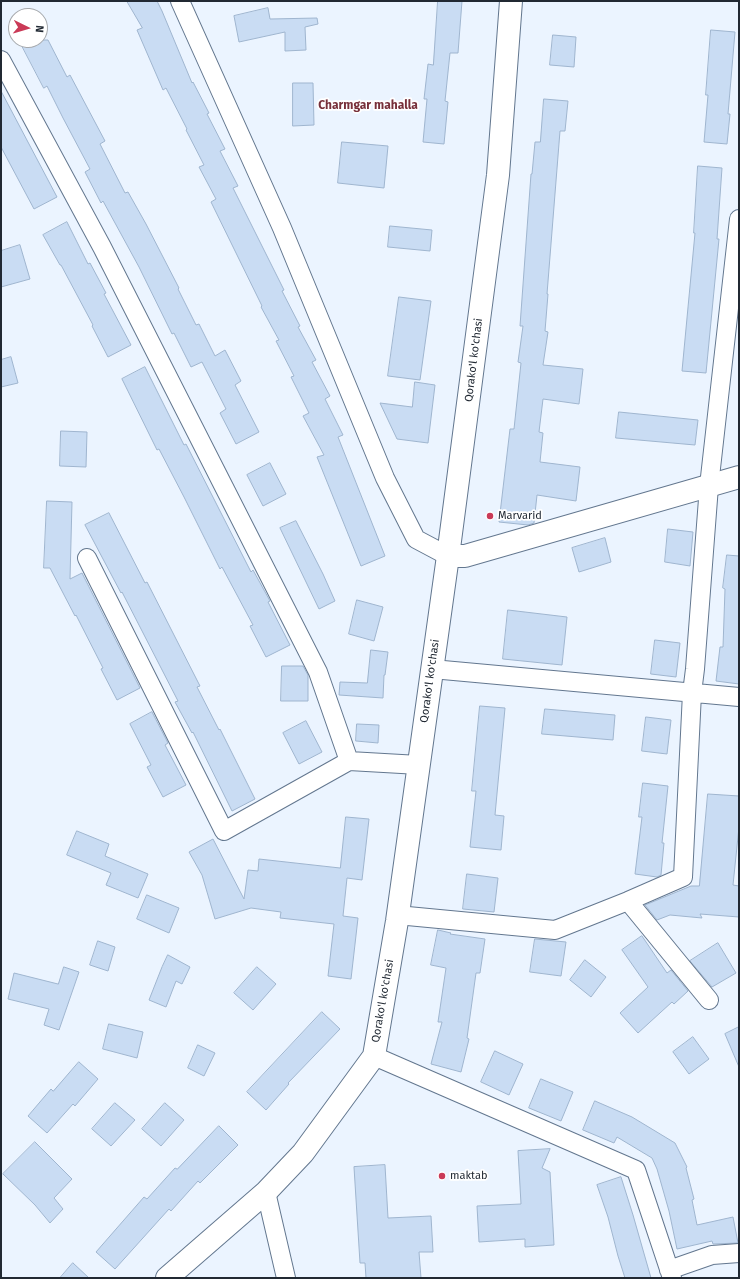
<!DOCTYPE html>
<html>
<head>
<meta charset="utf-8">
<style>
  body { margin:0 }
  #map { position:relative; width:740px; height:1279px; overflow:hidden; background:#ebf4ff; font-family:"Fira Sans",sans-serif }
  canvas { display:block }
  .frame { position:absolute; inset:0; border:2px solid #212933; pointer-events:none }
  .north { position:absolute; left:8px; top:8px; width:40px; height:40px; box-sizing:border-box; background:#fff; border:1px solid #a6a9ad; border-radius:50%; rotate:95deg; font-size:11px; font-weight:700; line-height:16px; text-align:center; color:#212933 }
  .north::after { content:''; display:block; margin:auto; width:14px; height:18px; background:#ca3a57; clip-path:polygon(50% 0,100% 100%,50% 72%,0 100%) }
</style>
</head>
<body>
<div id="map">
<canvas width="740" height="1279"></canvas>
<div class="frame"></div>
<div class="north">N</div>
</div>
<script>
const context = document.querySelector('canvas').getContext('2d');
context.lineJoin = 'round';
function fillPath(path, color) { context.fillStyle = color; context.fill(path, 'evenodd'); }
function stroke(path, color, width, dash) { context.strokeStyle = color; context.lineWidth = width; context.lineCap = dash ? 'butt' : 'round'; context.setLineDash(dash || []); context.stroke(path); }
function write(font, color, halo, rows, align = 'center') {
  context.font = font + ' "Fira Sans",sans-serif'; context.lineWidth = 3.5; context.setLineDash([]); context.textBaseline = 'middle'; context.strokeStyle = halo; context.fillStyle = color; for (const [text, x, y, turn = 0] of rows) {
    context.save(); context.translate(x, y); context.rotate((+turn || 0) * Math.PI / 180); context.textAlign = isNaN(turn) ? turn : align; if (halo) context.strokeText(text, 0, 0); context.fillText(text, 0, 0); context.restore();
  }
}
const building = new Path2D(`
  M 127,1 L 157,1 L 162,11 L 192,83 L 193,82 L 209,113 L 207,114 L 225,149 L 220,151 L 238,186 L 233,188 L 284,290 L 282,291 L 300,326 L 298,327 L 316,360 L 312,362 L 330,396 L 325,399 L 343,435 L 338,437 L 385,556 L 361,566 L 317,457 L 324,455 L 303,416 L 309,413 L 291,377 L 294,376 L 276,341 L 279,340 L 261,307 L 262,306 L 211,202 L 216,199 L 199,167 L 204,165 L 186,130 L 187,129 L 166,88 L 163,90 L 137,30 L 142,28 Z
  M 438,1 L 462,1 L 458,53 L 450,53 L 445,101 L 448,102 L 444,144 L 423,142 L 427,99 L 424,99 L 428,64 L 433,65 Z
  M 268,8 L 270,19 L 317,18 L 318,24 L 305,27 L 306,50 L 285,51 L 285,32 L 239,42 L 234,16 Z
  M 711,30 L 735,32 L 728,114 L 730,114 L 727,144 L 704,142 L 708,95 L 706,95 Z
  M 553,35 L 576,37 L 574,67 L 550,65 Z
  M 19,40 L 48,40 L 67,77 L 70,75 L 105,141 L 100,144 L 125,193 L 128,192 L 146,224 L 179,288 L 178,289 L 196,325 L 199,324 L 215,356 L 225,350 L 241,381 L 235,385 L 259,432 L 236,444 L 220,413 L 226,409 L 202,362 L 191,367 L 174,333 L 172,334 L 139,267 L 103,201 L 101,203 L 85,172 L 90,169 L 63,118 L 47,86 L 44,88 Z
  M 293,83 L 313,83 L 314,125 L 293,126 Z
  M 1,91 L 57,197 L 34,209 L 1,147 Z
  M 544,99 L 568,101 L 565,131 L 560,131 L 547,294 L 548,294 L 545,331 L 548,332 L 543,365 L 583,369 L 579,404 L 543,399 L 539,432 L 543,433 L 540,462 L 580,467 L 576,501 L 537,495 L 534,523 L 528,525 L 499,522 L 510,429 L 514,429 L 521,363 L 518,362 L 523,326 L 520,326 L 531,174 L 532,174 L 535,142 L 540,142 Z
  M 342,142 L 388,146 L 384,188 L 338,183 Z
  M 698,166 L 722,168 L 717,239 L 719,239 L 706,373 L 682,371 L 695,233 L 694,233 Z
  M 67,222 L 88,264 L 90,263 L 106,293 L 104,294 L 131,345 L 108,357 L 92,326 L 93,325 L 61,265 L 60,265 L 43,235 Z
  M 390,226 L 432,230 L 430,251 L 388,247 Z
  M 20,245 L 30,279 L 1,287 L 1,251 Z
  M 399,297 L 431,301 L 420,380 L 388,376 Z
  M 11,357 L 18,383 L 1,387 L 1,360 Z
  M 145,367 L 184,445 L 186,444 L 251,572 L 253,570 L 270,601 L 268,602 L 290,645 L 266,657 L 250,626 L 253,625 L 222,567 L 220,569 L 184,497 L 159,449 L 157,450 L 122,379 Z
  M 415,382 L 435,385 L 428,443 L 397,439 L 380,403 L 412,407 Z
  M 619,412 L 698,420 L 695,445 L 616,438 Z
  M 61,431 L 87,432 L 86,467 L 60,466 Z
  M 270,463 L 286,494 L 263,506 L 247,475 Z
  M 47,501 L 72,502 L 70,579 L 82,573 L 140,688 L 117,700 L 101,669 L 103,668 L 76,615 L 75,616 L 50,568 L 44,568 Z
  M 109,513 L 145,583 L 147,582 L 200,686 L 197,687 L 219,730 L 220,729 L 255,799 L 232,811 L 193,732 L 192,733 L 175,702 L 178,701 L 122,592 L 121,593 L 85,525 Z
  M 296,521 L 323,574 L 335,601 L 319,609 L 280,528 Z
  M 668,529 L 693,532 L 690,566 L 665,562 Z
  M 605,538 L 611,562 L 579,572 L 572,548 Z
  M 727,555 L 739,556 L 739,684 L 716,681 L 720,647 L 723,647 L 725,589 L 723,588 Z
  M 357,600 L 383,607 L 374,641 L 349,634 Z
  M 508,610 L 567,617 L 562,665 L 503,659 Z
  M 655,640 L 680,643 L 676,677 L 651,674 Z
  M 371,650 L 388,652 L 385,675 L 384,675 L 383,698 L 339,695 L 340,682 L 367,683 Z
  M 282,666 L 303,666 L 308,675 L 308,701 L 281,701 Z
  M 480,706 L 505,708 L 495,815 L 504,816 L 501,850 L 470,847 L 476,791 L 472,791 Z
  M 545,709 L 615,715 L 613,740 L 542,734 Z
  M 152,712 L 168,743 L 165,745 L 186,785 L 163,797 L 147,767 L 151,765 L 130,724 Z
  M 646,717 L 671,720 L 667,754 L 642,751 Z
  M 306,721 L 322,752 L 299,764 L 283,733 Z
  M 357,724 L 379,725 L 378,743 L 356,741 Z
  M 643,783 L 668,786 L 662,843 L 664,843 L 661,875 L 657,877 L 635,874 L 642,817 L 639,817 Z
  M 708,794 L 739,796 L 739,827 L 733,885 L 739,886 L 739,917 L 700,914 L 702,918 L 670,915 L 657,920 L 645,905 L 691,886 L 699,886 Z
  M 346,817 L 369,819 L 362,880 L 347,878 L 343,916 L 358,918 L 351,979 L 328,976 L 334,924 L 280,918 L 281,912 L 251,908 L 215,919 L 202,875 L 189,852 L 213,839 L 244,899 L 248,870 L 258,871 L 259,859 L 340,868 Z
  M 77,831 L 109,844 L 105,856 L 148,874 L 138,898 L 106,885 L 111,873 L 67,855 Z
  M 467,874 L 498,878 L 494,912 L 463,909 Z
  M 147,895 L 179,908 L 169,933 L 137,919 Z
  M 438,930 L 451,933 L 450,934 L 485,939 L 480,973 L 476,973 L 467,1038 L 469,1039 L 461,1072 L 431,1064 L 442,1022 L 438,1022 L 446,968 L 431,965 Z
  M 642,936 L 667,973 L 671,970 L 688,991 L 674,1004 L 672,1002 L 638,1033 L 620,1013 L 648,987 L 622,950 Z
  M 535,939 L 566,942 L 561,976 L 530,972 Z
  M 98,941 L 115,947 L 108,971 L 90,965 Z
  M 718,943 L 736,973 L 712,987 L 690,961 Z
  M 168,955 L 190,967 L 182,984 L 176,981 L 166,1007 L 149,1000 L 162,967 Z
  M 585,960 L 606,977 L 591,997 L 570,980 Z
  M 64,967 L 79,972 L 59,1030 L 44,1025 L 49,1009 L 8,999 L 14,973 L 58,984 Z
  M 257,967 L 276,984 L 253,1010 L 234,993 Z
  M 322,1012 L 340,1029 L 288,1083 L 289,1084 L 266,1110 L 247,1092 Z
  M 109,1024 L 143,1032 L 137,1058 L 103,1049 Z
  M 739,1027 L 739,1067 L 725,1034 Z
  M 693,1037 L 709,1059 L 689,1074 L 673,1052 Z
  M 198,1045 L 215,1053 L 204,1076 L 188,1068 Z
  M 495,1051 L 523,1064 L 509,1095 L 481,1082 Z
  M 79,1062 L 98,1079 L 75,1106 L 73,1104 L 47,1133 L 28,1116 L 51,1089 L 53,1091 Z
  M 541,1079 L 573,1092 L 561,1121 L 529,1108 Z
  M 595,1101 L 632,1117 L 675,1143 L 687,1167 L 686,1168 L 694,1199 L 692,1200 L 697,1225 L 733,1217 L 738,1243 L 713,1244 L 712,1241 L 677,1249 L 669,1211 L 657,1169 L 652,1158 L 617,1137 L 614,1143 L 583,1130 Z
  M 115,1103 L 135,1120 L 111,1146 L 92,1129 Z
  M 165,1103 L 184,1120 L 161,1146 L 142,1129 Z
  M 219,1126 L 238,1145 L 200,1183 L 198,1181 L 171,1211 L 169,1209 L 115,1269 L 96,1252 L 144,1197 L 147,1199 L 175,1168 L 177,1169 Z
  M 35,1142 L 72,1179 L 54,1198 L 63,1209 L 50,1223 L 35,1205 L 3,1174 Z
  M 550,1149 L 542,1168 L 550,1172 L 554,1245 L 525,1247 L 525,1239 L 479,1242 L 477,1206 L 521,1204 L 518,1151 Z
  M 385,1165 L 388,1218 L 431,1216 L 433,1252 L 419,1252 L 421,1278 L 366,1278 L 365,1263 L 360,1263 L 354,1167 Z
  M 621,1177 L 633,1215 L 651,1278 L 625,1278 L 618,1256 L 608,1217 L 597,1185 Z
  M 73,1263 L 89,1278 L 60,1278 Z`);
const minor = new Path2D(`
  M 180,1 L 282,228 L 385,478 L 416,539 L 448,556
  M 1,60 L 102,247 L 318,672 L 349,761 L 419,765
  M 87,558 L 224,831 L 349,761
  M 432,669 L 739,697
  M 628,901 L 709,1000
  M 397,915 L 555,930 L 628,901 L 683,877 L 692,693 L 695,669 L 709,486 L 739,219
  M 374,1056 L 636,1170 L 672,1278
  M 266,1192 L 286,1278
  M 669,1270 L 712,1255 L 739,1253`);
const tertiary = new Path2D(`
  M 448,556 L 465,556 L 739,477
  M 167,1278 L 266,1192 L 303,1153 L 374,1056 L 397,921 L 448,556 L 498,175 L 511,1`);
const markers = [
  [490,516,4,"#ca3a57"],
  [442,1176,4,"#ca3a57"]
];
const streetNames = [
  ["Qorako'l ko'chasi",474,360,-83],
  ["Qorako'l ko'chasi",430,681,-82],
  ["Qorako'l ko'chasi",383,1001,-80]
];
const poiNames = [
  ["Marvarid",498,516],
  ["maktab",450,1176]
];
const neighbourhoodNames = [
  ["Charmgar mahalla",368,106]
];
fillPath(building, '#c9dcf3');
stroke(building, '#9fb5cf', 1);
stroke(minor, '#63778f', 20);
stroke(tertiary, '#63778f', 24);
stroke(minor, '#fff', 18);
stroke(tertiary, '#fff', 22);
for (const [x, y, r, color] of markers) { const dot = new Path2D(); dot.arc(x, y, r, 0, 2 * Math.PI); context.fillStyle = color; context.fill(dot); stroke(dot, '#fff', 1.5); }
write('11px', '#212933', '#fff', streetNames);
write('11px', '#212933', '#fff', poiNames, 'left');
write('bold 12px', '#77303a', '#fff', neighbourhoodNames);
</script>
</body>
</html>
